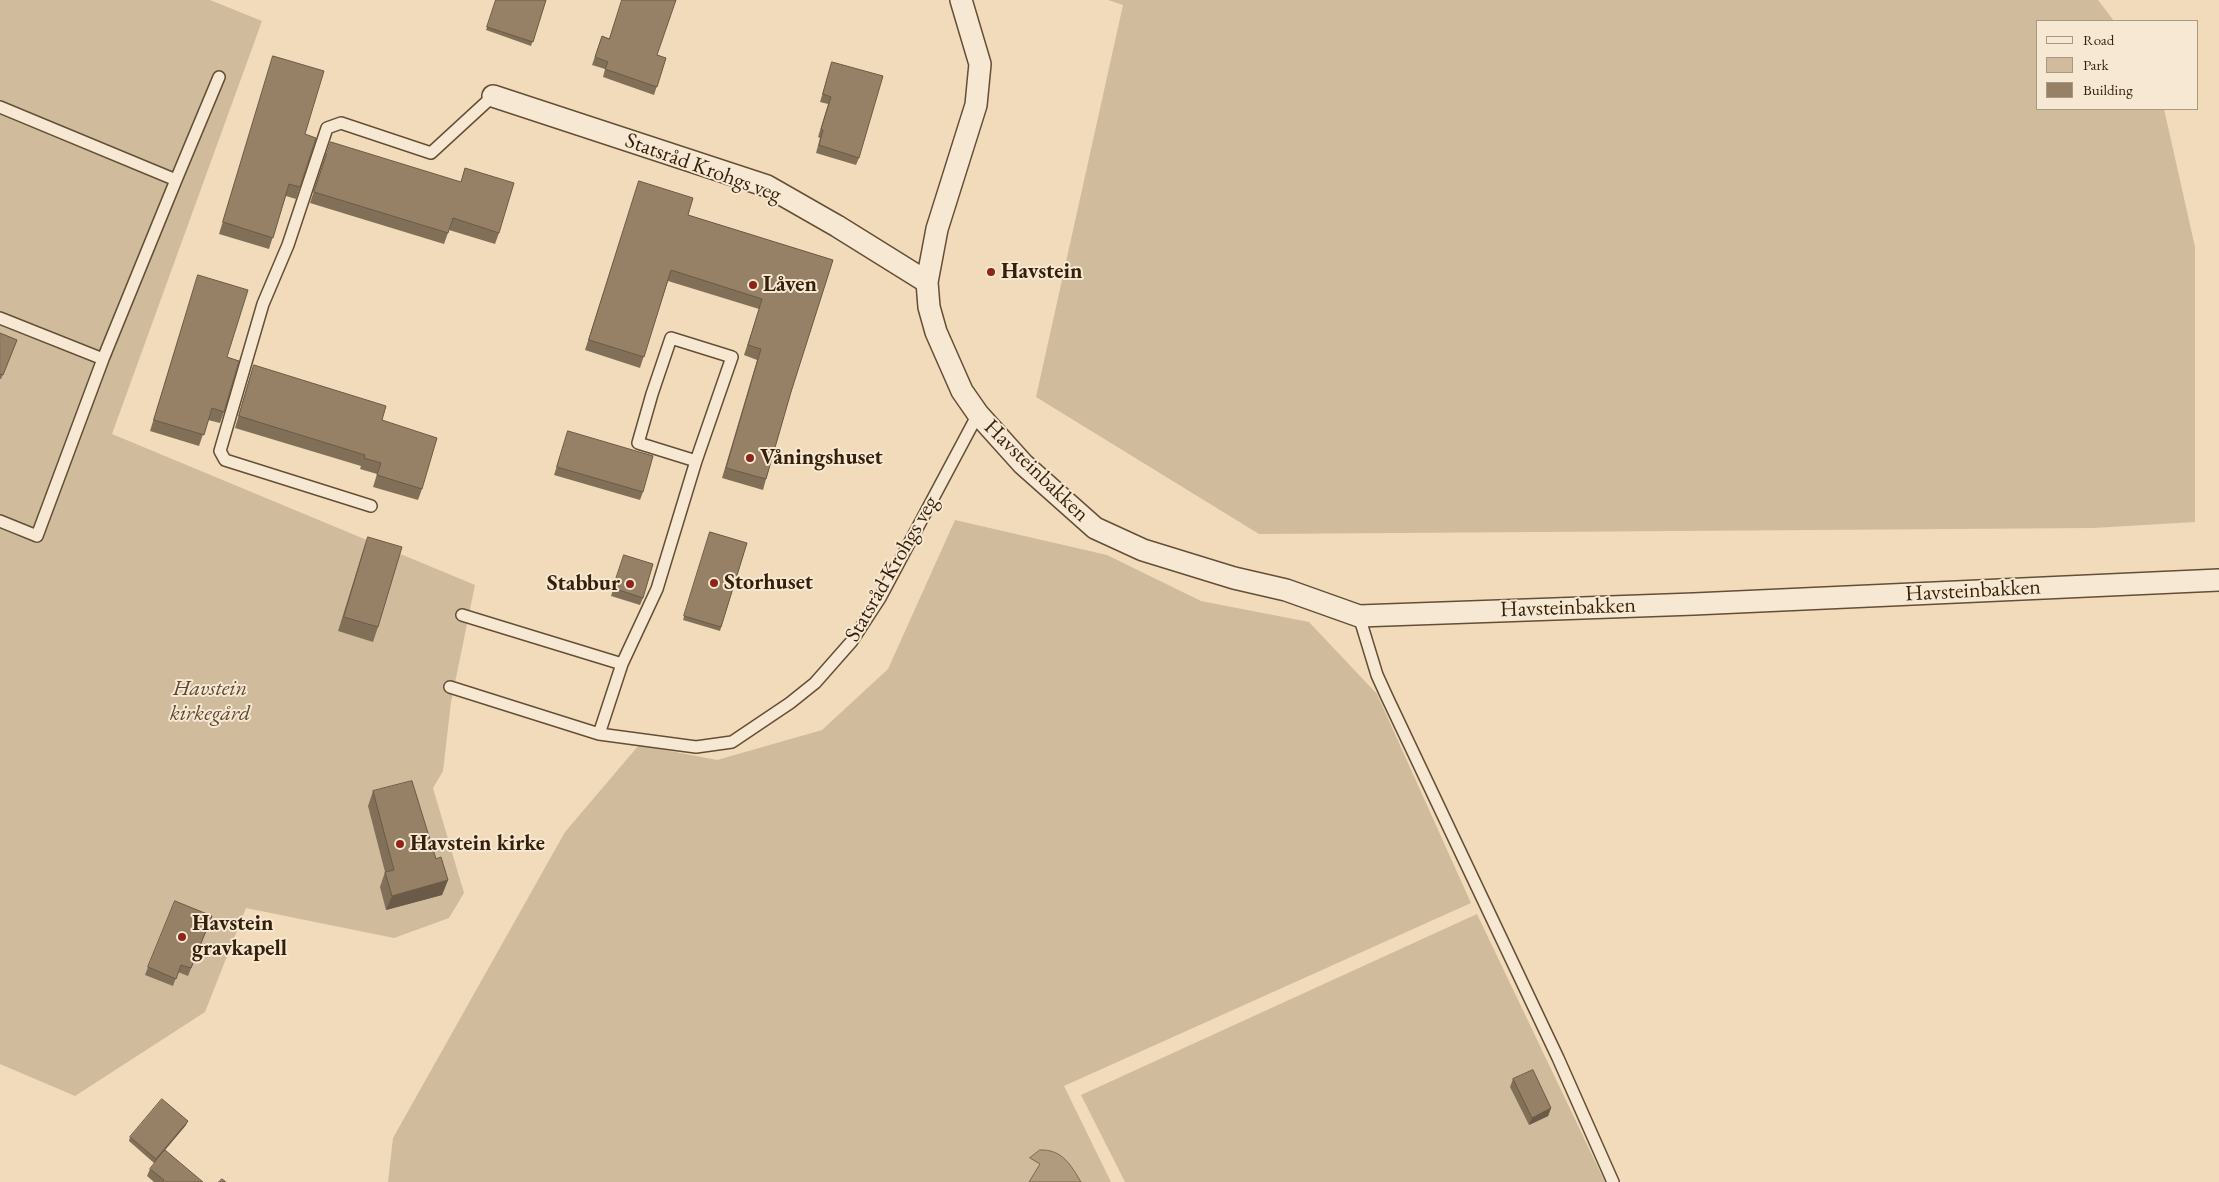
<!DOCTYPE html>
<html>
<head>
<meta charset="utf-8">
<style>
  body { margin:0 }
  #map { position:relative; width:2219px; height:1182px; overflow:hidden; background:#f1dbbb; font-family:"EB Garamond",serif }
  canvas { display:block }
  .legend { position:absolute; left:2036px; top:20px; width:162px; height:90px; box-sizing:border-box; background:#f6e8d3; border:1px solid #a99882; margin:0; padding:6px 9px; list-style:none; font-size:15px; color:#351f09 }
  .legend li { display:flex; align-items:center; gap:10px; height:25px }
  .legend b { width:25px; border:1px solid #a99882 }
</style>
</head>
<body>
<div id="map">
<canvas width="2219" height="1182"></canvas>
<ul class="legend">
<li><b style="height:6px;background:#f6e8d3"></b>Road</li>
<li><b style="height:14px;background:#d1bb9d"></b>Park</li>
<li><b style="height:14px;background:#978166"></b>Building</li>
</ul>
</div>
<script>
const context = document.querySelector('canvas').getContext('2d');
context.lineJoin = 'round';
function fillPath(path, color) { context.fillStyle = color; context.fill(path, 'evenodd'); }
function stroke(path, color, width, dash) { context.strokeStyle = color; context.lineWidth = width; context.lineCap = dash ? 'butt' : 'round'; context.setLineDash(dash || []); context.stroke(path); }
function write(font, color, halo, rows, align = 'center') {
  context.font = font + ' "EB Garamond",serif'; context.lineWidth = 4; context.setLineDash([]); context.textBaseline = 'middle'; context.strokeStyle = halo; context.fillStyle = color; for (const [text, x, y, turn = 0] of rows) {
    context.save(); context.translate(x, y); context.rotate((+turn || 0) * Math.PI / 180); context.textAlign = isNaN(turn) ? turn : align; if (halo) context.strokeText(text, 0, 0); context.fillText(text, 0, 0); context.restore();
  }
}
const green = new Path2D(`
  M 0,0 L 210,0 L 262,21 L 112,434 L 475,585 L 451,702 L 443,771 L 433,788 L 464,893 L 449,918 L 394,938 L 246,908 L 205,1012 L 75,1096 L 0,1064 Z
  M 1108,0 L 2098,0 L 2114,21 L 2038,21 L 2038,109 L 2164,109 L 2195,247 L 2195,522 L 2093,528 L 1259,534 L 1036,397 L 1123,5 Z
  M 955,520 L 1107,555 L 1201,601 L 1309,622 L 1377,694 L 1471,903 L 1064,1086 L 1111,1182 L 388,1182 L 393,1138 L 565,832 L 639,745 L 717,760 L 822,730 L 888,669 Z
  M 1477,914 L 1605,1182 L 1125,1182 L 1081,1095 Z`);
const water = new Path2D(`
  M 1040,1150 C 1062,1149 1071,1165 1081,1182 L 1029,1182 L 1040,1164 L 1030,1158 Z`);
const service = new Path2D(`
  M 0,107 L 176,180 L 103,359 L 37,536 L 0,521
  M 176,180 L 219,77
  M 0,318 L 103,359
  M 371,506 L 225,460 L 220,451 L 263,304 L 288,245 L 327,128 L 341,123 L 431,153 L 493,96
  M 462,615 L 622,664
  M 1359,616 L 1377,675 L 1387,697 L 1558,1058 L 1613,1182
  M 450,687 L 599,734 L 696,747 L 732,742 L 790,703 L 815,683 L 852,641 L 880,598 L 978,414
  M 599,734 L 622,664 L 657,589 L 696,461 L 732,357 L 671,338 L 652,394 L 638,443 L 696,461`);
const minor = new Path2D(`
  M 493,96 L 767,186 L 837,226 L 927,282 L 929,307 L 936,332 L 962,391 L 978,414 L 1023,464 L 1095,528 L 1143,550 L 1234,578 L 1286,590 L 1359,616 L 1694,604 L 2219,580
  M 927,282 L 937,229 L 976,105 L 980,64 L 961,0`);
const wall = new Path2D(`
  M 496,0 L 546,0 L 531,46 L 486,30 Z
  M 602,36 L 666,58 L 654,95 L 603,77 L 605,69 L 592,65 Z
  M 273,56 L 305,134 L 300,187 L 296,199 L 286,196 L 269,249 L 219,234 Z
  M 832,62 L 859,158 L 856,165 L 816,153 L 820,138 L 818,137 L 828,104 L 820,102 Z
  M 326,154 L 461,182 L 465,168 L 499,233 L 495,244 L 449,230 L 444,244 L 310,203 Z
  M 639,181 L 688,215 L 833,260 L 791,392 L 766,479 L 763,490 L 722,478 L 757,360 L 744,355 L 759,309 L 668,281 L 640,368 L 585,350 Z
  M 198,275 L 227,357 L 224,412 L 220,423 L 208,420 L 199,446 L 150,431 Z
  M 0,333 L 17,340 L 1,379 L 0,379 Z
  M 254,365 L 382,420 L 422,489 L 418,500 L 373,487 L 377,474 L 360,469 L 361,466 L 235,428 L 250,377 Z
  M 568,431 L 643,492 L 640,500 L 554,475 Z
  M 710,532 L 747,543 L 720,631 L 683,620 Z
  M 368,537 L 378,627 L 373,642 L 338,631 L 363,551 Z
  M 624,555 L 643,598 L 640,605 L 611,596 Z
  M 373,791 L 436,859 L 448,880 L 442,895 L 386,910 L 380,887 L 385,872 L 368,806 Z
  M 212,916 L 188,976 L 178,972 L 173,986 L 145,975 L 148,967 Z
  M 1513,1079 L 1551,1108 L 1548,1116 L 1529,1125 L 1510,1087 Z
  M 186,1125 L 154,1163 L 129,1141 L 130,1137 Z
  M 150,1169 L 203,1182 L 154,1182 L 147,1176 Z`);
const shadedWall = new Path2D(`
  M 448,880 L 442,895 L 386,910 L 392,896 Z
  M 1551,1108 L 1548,1116 L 1529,1125 L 1532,1118 Z
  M 188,1121 L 186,1125 L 154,1163 L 156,1159 Z`);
const building = new Path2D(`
  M 496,0 L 546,0 L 533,42 L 487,27 Z
  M 622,0 L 676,0 L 657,55 L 666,58 L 657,87 L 605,69 L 608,62 L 595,57 L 602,36 L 609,39 Z
  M 273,56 L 324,71 L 305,134 L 316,138 L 300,187 L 289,184 L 273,238 L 223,222 Z
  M 832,62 L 883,76 L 859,158 L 819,145 L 823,130 L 821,129 L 831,97 L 823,94 Z
  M 331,142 L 461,182 L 465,168 L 514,183 L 499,233 L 453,218 L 448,233 L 314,192 Z
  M 639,181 L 693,198 L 688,215 L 833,260 L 791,392 L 766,479 L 726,468 L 761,349 L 748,345 L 762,299 L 671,270 L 644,357 L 589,340 Z
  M 198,275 L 248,290 L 227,357 L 239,361 L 224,412 L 212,408 L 204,435 L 154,420 Z
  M 0,333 L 17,340 L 3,375 L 0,374 Z
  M 254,365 L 386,406 L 382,420 L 437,438 L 422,489 L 377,475 L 381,463 L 364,458 L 365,455 L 239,416 Z
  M 568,431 L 653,456 L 643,492 L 557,467 Z
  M 710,532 L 747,543 L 721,627 L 684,616 Z
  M 368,537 L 402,547 L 378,627 L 344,617 Z
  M 624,555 L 653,564 L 643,598 L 613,588 Z
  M 412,781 L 436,859 L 441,857 L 448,880 L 392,896 L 385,872 L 394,870 L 373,791 Z
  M 175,901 L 212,916 L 191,968 L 181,965 L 176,979 L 148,967 Z
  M 1533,1070 L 1551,1108 L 1532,1118 L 1513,1079 Z
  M 162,1099 L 188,1121 L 156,1159 L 130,1137 Z
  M 165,1150 L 203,1182 L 162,1182 L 164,1180 L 150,1169 Z
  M 222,1179 L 226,1182 L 219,1182 Z`);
const markers = [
  [991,272,5,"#8f2418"],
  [753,285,5,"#8f2418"],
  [750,458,5,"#8f2418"],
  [714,583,5,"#8f2418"],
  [630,584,5,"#8f2418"],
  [400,844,5,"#8f2418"],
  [182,937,5,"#8f2418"]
];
const streetNames = [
  ["Statsråd Krohgs veg",703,168,20],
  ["Havsteinbakken",1036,471,44],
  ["Statsråd Krohgs veg",892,569,-60],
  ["Havsteinbakken",1973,591,-3],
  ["Havsteinbakken",1568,608,-2]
];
const poiNames = [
  ["Havstein",1001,272],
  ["Låven",763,285],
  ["Våningshuset",760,458],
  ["Storhuset",724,583],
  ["Stabbur",620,584,"right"],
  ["Havstein kirke",410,844],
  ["Havstein",192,924],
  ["gravkapell",192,949]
];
const parkNames = [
  ["Havstein",210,689],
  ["kirkegård",210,714]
];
fillPath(green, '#d1bb9d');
fillPath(water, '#b19b7e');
stroke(water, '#7f694f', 1);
stroke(service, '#644e36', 14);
stroke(minor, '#644e36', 24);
stroke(service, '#f6e8d3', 11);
stroke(minor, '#f6e8d3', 21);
fillPath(wall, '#826f58');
fillPath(shadedWall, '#6a5a47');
fillPath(building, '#978166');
stroke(building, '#6a5a47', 1);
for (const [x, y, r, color] of markers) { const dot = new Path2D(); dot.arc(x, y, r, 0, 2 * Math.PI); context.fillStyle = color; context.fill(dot); stroke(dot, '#f6e8d3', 2); }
write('22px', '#351f09', '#f6e8d3', streetNames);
write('bold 22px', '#351f09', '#f6e8d3', poiNames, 'left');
write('italic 22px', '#5c462e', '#f6e8d3', parkNames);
</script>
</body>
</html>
